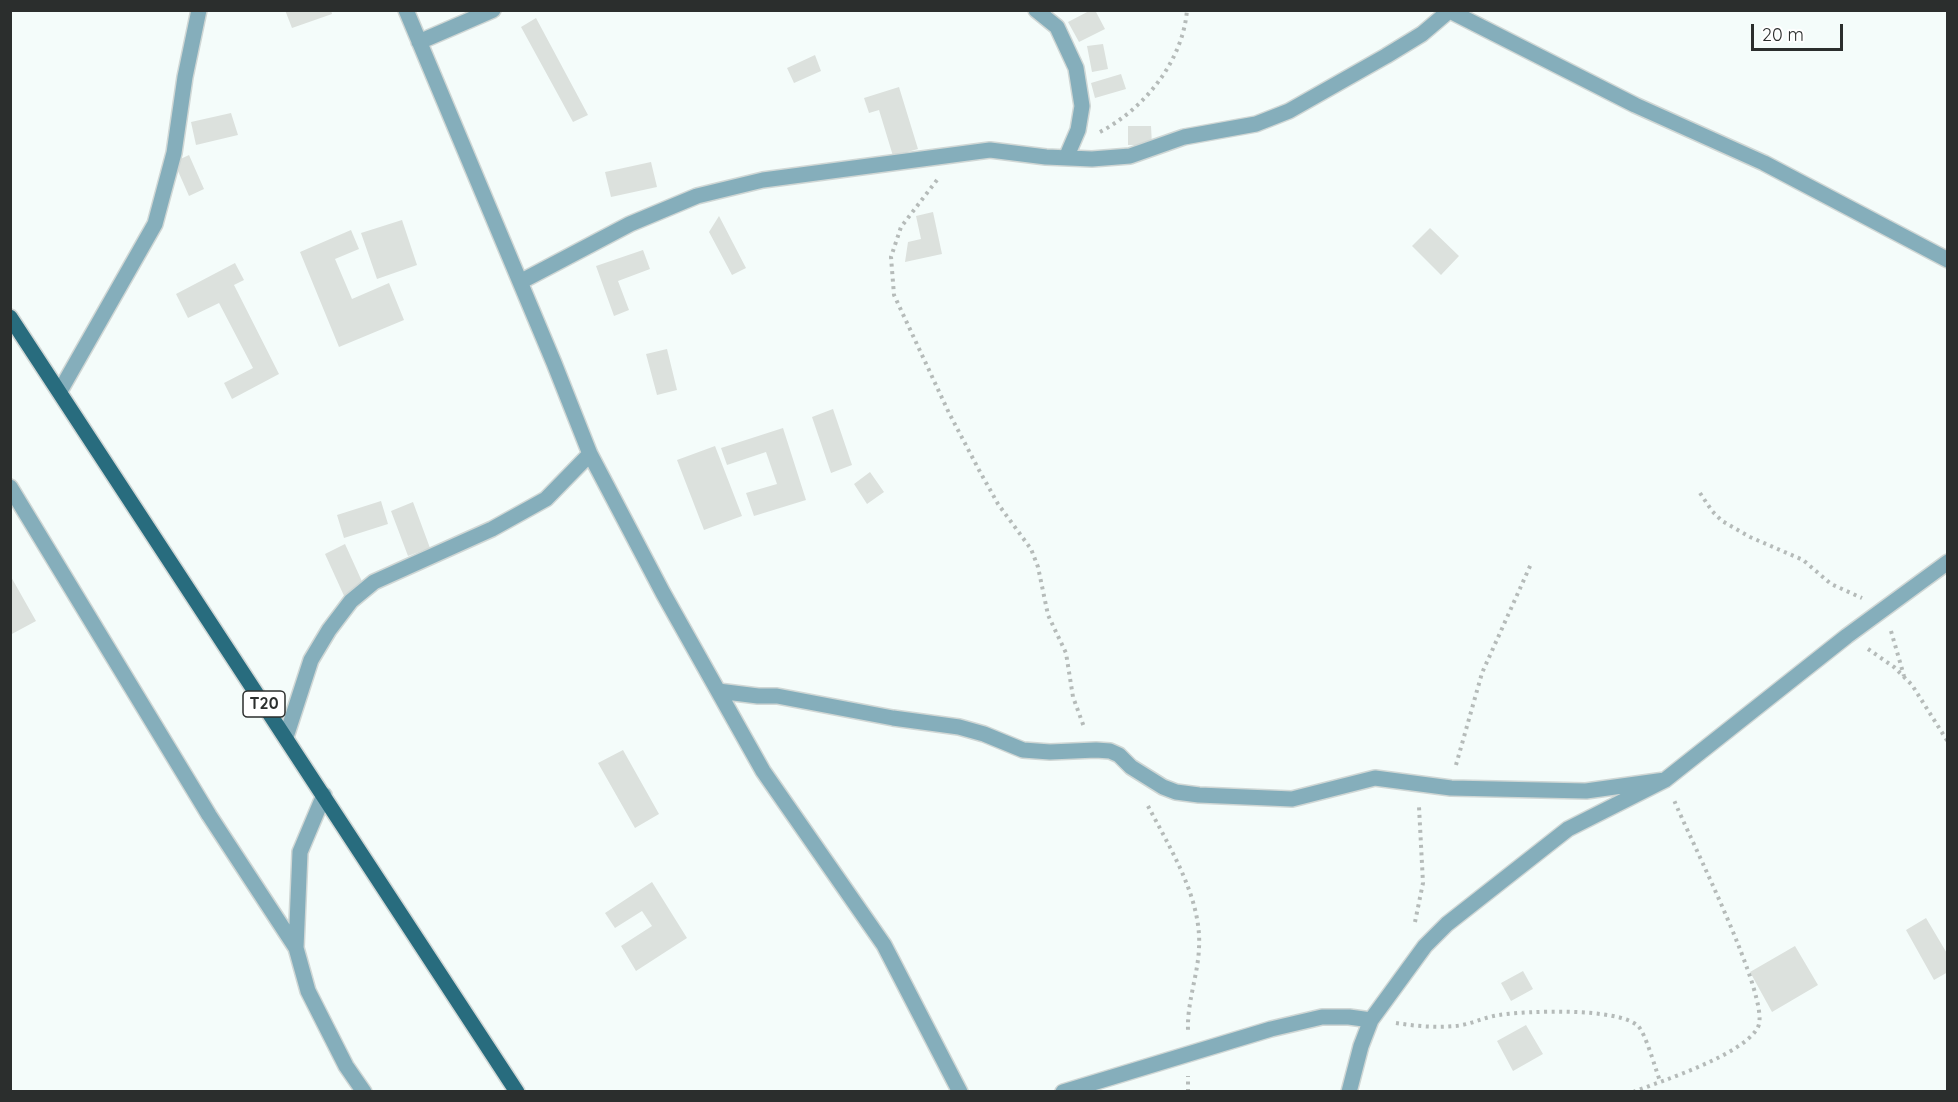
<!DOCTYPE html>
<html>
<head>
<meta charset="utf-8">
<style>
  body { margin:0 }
  #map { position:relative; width:1958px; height:1102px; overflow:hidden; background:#f4fcfa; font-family:Quicksand,sans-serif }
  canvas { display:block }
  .frame { position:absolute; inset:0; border:12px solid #2b2e2d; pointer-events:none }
  .scale { position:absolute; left:1751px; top:24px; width:92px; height:27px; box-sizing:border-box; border:3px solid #2b2e2d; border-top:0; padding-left:8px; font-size:18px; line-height:21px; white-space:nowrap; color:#2b2e2d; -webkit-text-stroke:4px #fff; paint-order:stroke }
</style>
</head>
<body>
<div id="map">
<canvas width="1958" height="1102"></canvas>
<div class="frame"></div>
<div class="scale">20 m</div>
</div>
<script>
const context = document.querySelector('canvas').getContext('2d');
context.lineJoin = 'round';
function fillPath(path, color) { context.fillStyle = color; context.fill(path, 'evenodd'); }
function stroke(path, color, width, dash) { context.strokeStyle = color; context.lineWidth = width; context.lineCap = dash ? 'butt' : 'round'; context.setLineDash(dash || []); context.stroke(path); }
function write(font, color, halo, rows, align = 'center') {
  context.font = font + ' Quicksand,sans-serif'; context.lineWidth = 6; context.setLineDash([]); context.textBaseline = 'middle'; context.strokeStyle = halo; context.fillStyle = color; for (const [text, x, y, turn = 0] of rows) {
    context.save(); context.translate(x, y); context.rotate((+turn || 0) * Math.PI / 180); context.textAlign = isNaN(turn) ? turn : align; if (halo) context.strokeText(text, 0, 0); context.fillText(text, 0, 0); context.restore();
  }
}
const building = new Path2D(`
  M 285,10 L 331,10 L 332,14 L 292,28 Z
  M 1091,10 L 1095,10 L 1105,29 L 1079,42 L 1068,22 Z
  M 536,18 L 588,115 L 573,122 L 521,27 Z
  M 1103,44 L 1108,69 L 1092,72 L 1087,46 Z
  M 815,55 L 821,71 L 794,83 L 787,68 Z
  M 1121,74 L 1126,89 L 1095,98 L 1091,83 Z
  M 899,87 L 918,149 L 893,156 L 879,110 L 869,113 L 864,98 Z
  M 231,113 L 238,135 L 196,145 L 191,122 Z
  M 1128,126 L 1151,126 L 1152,145 L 1128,145 Z
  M 189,155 L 204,189 L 189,196 L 174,162 Z
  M 651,162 L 657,187 L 611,197 L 605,172 Z
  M 933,212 L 942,254 L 905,262 L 908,242 L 921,239 L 916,216 Z
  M 719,216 L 746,268 L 732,275 L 709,232 Z
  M 402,220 L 417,265 L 377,279 L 361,233 Z
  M 1430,228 L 1459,256 L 1441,275 L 1412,246 Z
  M 351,230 L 359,249 L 335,259 L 352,299 L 389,283 L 404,320 L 339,347 L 300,252 Z
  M 643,250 L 650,269 L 618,281 L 629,310 L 614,316 L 596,266 Z
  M 235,263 L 244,280 L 234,285 L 279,374 L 232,399 L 224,383 L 253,368 L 219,303 L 188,318 L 176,294 Z
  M 667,349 L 677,390 L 657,395 L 646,354 Z
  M 833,409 L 852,465 L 831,473 L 812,417 Z
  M 783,428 L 806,500 L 754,516 L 746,493 L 777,484 L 766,452 L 727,465 L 721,448 Z
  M 715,446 L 742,516 L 704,530 L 677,460 Z
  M 870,472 L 884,492 L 867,504 L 854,484 Z
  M 381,501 L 388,524 L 344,538 L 337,515 Z
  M 413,502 L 430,548 L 408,556 L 391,511 Z
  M 345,544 L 365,588 L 345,598 L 325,554 Z
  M 10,575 L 36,621 L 10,635 Z
  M 623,750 L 659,814 L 635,828 L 598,763 Z
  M 652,882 L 687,938 L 636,971 L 621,946 L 652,926 L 642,911 L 615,928 L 605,913 Z
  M 1926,918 L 1948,955 L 1948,972 L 1934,980 L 1906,930 Z
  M 1795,946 L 1818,985 L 1772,1012 L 1750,972 Z
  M 1523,971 L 1533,989 L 1511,1001 L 1501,983 Z
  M 1526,1025 L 1543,1054 L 1513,1071 L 1497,1041 Z`);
const path = new Path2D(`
  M 1100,132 C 1144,109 1183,61 1187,10
  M 937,180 L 901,227 L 891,257 L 894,295 L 949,413 L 979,470 L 998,504 L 1031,549 L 1038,567 L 1048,615 L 1066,653 L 1073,697 L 1084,727
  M 1700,493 L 1712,511 L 1722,521 L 1750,537 L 1803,560 L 1831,584 L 1862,598
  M 1891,631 L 1904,676
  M 1868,649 L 1894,667 L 1912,685 L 1948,742
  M 1456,765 L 1482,673 L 1531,564
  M 1148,806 C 1170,848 1202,899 1199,948 C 1198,975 1187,1002 1188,1030
  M 1415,922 L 1423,883 L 1419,807
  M 1396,1023 C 1415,1026 1435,1028 1455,1026 C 1470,1025 1484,1017 1499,1015 C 1526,1011 1618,1007 1638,1026 C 1646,1034 1655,1068 1660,1081
  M 1188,1092 L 1188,1076
  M 1633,1092 C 1661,1081 1744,1055 1758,1027 C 1772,1000 1688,835 1674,800`);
const minor = new Path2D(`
  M 406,10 L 554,363 L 590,454 L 663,593 L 763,771 L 884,945 L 960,1092
  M 1036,10 L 1057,27 L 1076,68 L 1082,106 L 1078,130 L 1066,158
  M 1448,10 L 1635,105 L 1764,163 L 1948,260
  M 419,42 L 493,10
  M 520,282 L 630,224 L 697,196 L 763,180 L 990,150 L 1046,157 L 1092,159 L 1130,156 L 1184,137 L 1256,124 L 1289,111 L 1386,56 L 1422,34 L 1449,11
  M 60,391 L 155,224 L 174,153 L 185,77 L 199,10
  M 10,487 L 209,815 L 296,948
  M 718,691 L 758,696 L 777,696 L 893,718 L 959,727 L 984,734 L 1023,750 L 1050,752 L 1096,750 L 1110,751 L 1119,755 L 1131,767 L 1163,787 L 1176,792 L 1199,795 L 1292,799 L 1375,778 L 1451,788 L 1586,791 L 1665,780
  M 286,737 L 311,660 L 329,630 L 351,601 L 374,582 L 492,529 L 546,499 L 590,454
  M 324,795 L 300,852 L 296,948 L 308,991 L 346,1066 L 364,1092
  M 1063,1092 L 1271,1029 L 1322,1017 L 1349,1017 L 1371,1020
  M 1349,1092 L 1361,1046 L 1371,1020 L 1425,946 L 1447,924 L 1568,829 L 1665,780 L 1847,636 L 1948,562`);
const major = new Path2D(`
  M 10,317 L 517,1092`);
const shields = [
  [264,704,42]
];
const shieldNames = [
  ["T20",264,704]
];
fillPath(building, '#dce1dd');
stroke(minor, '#d0d7d5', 18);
stroke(major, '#d0d7d5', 18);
stroke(path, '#b5bbb9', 4, [3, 4.5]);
stroke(minor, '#85aebb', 15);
stroke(major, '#286c7e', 15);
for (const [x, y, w] of shields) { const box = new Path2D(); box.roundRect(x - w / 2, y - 13, w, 26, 4.5); context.fillStyle = '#fff'; context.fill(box); stroke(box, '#2b2e2d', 1.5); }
write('bold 16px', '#2b2e2d', null, shieldNames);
</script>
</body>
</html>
